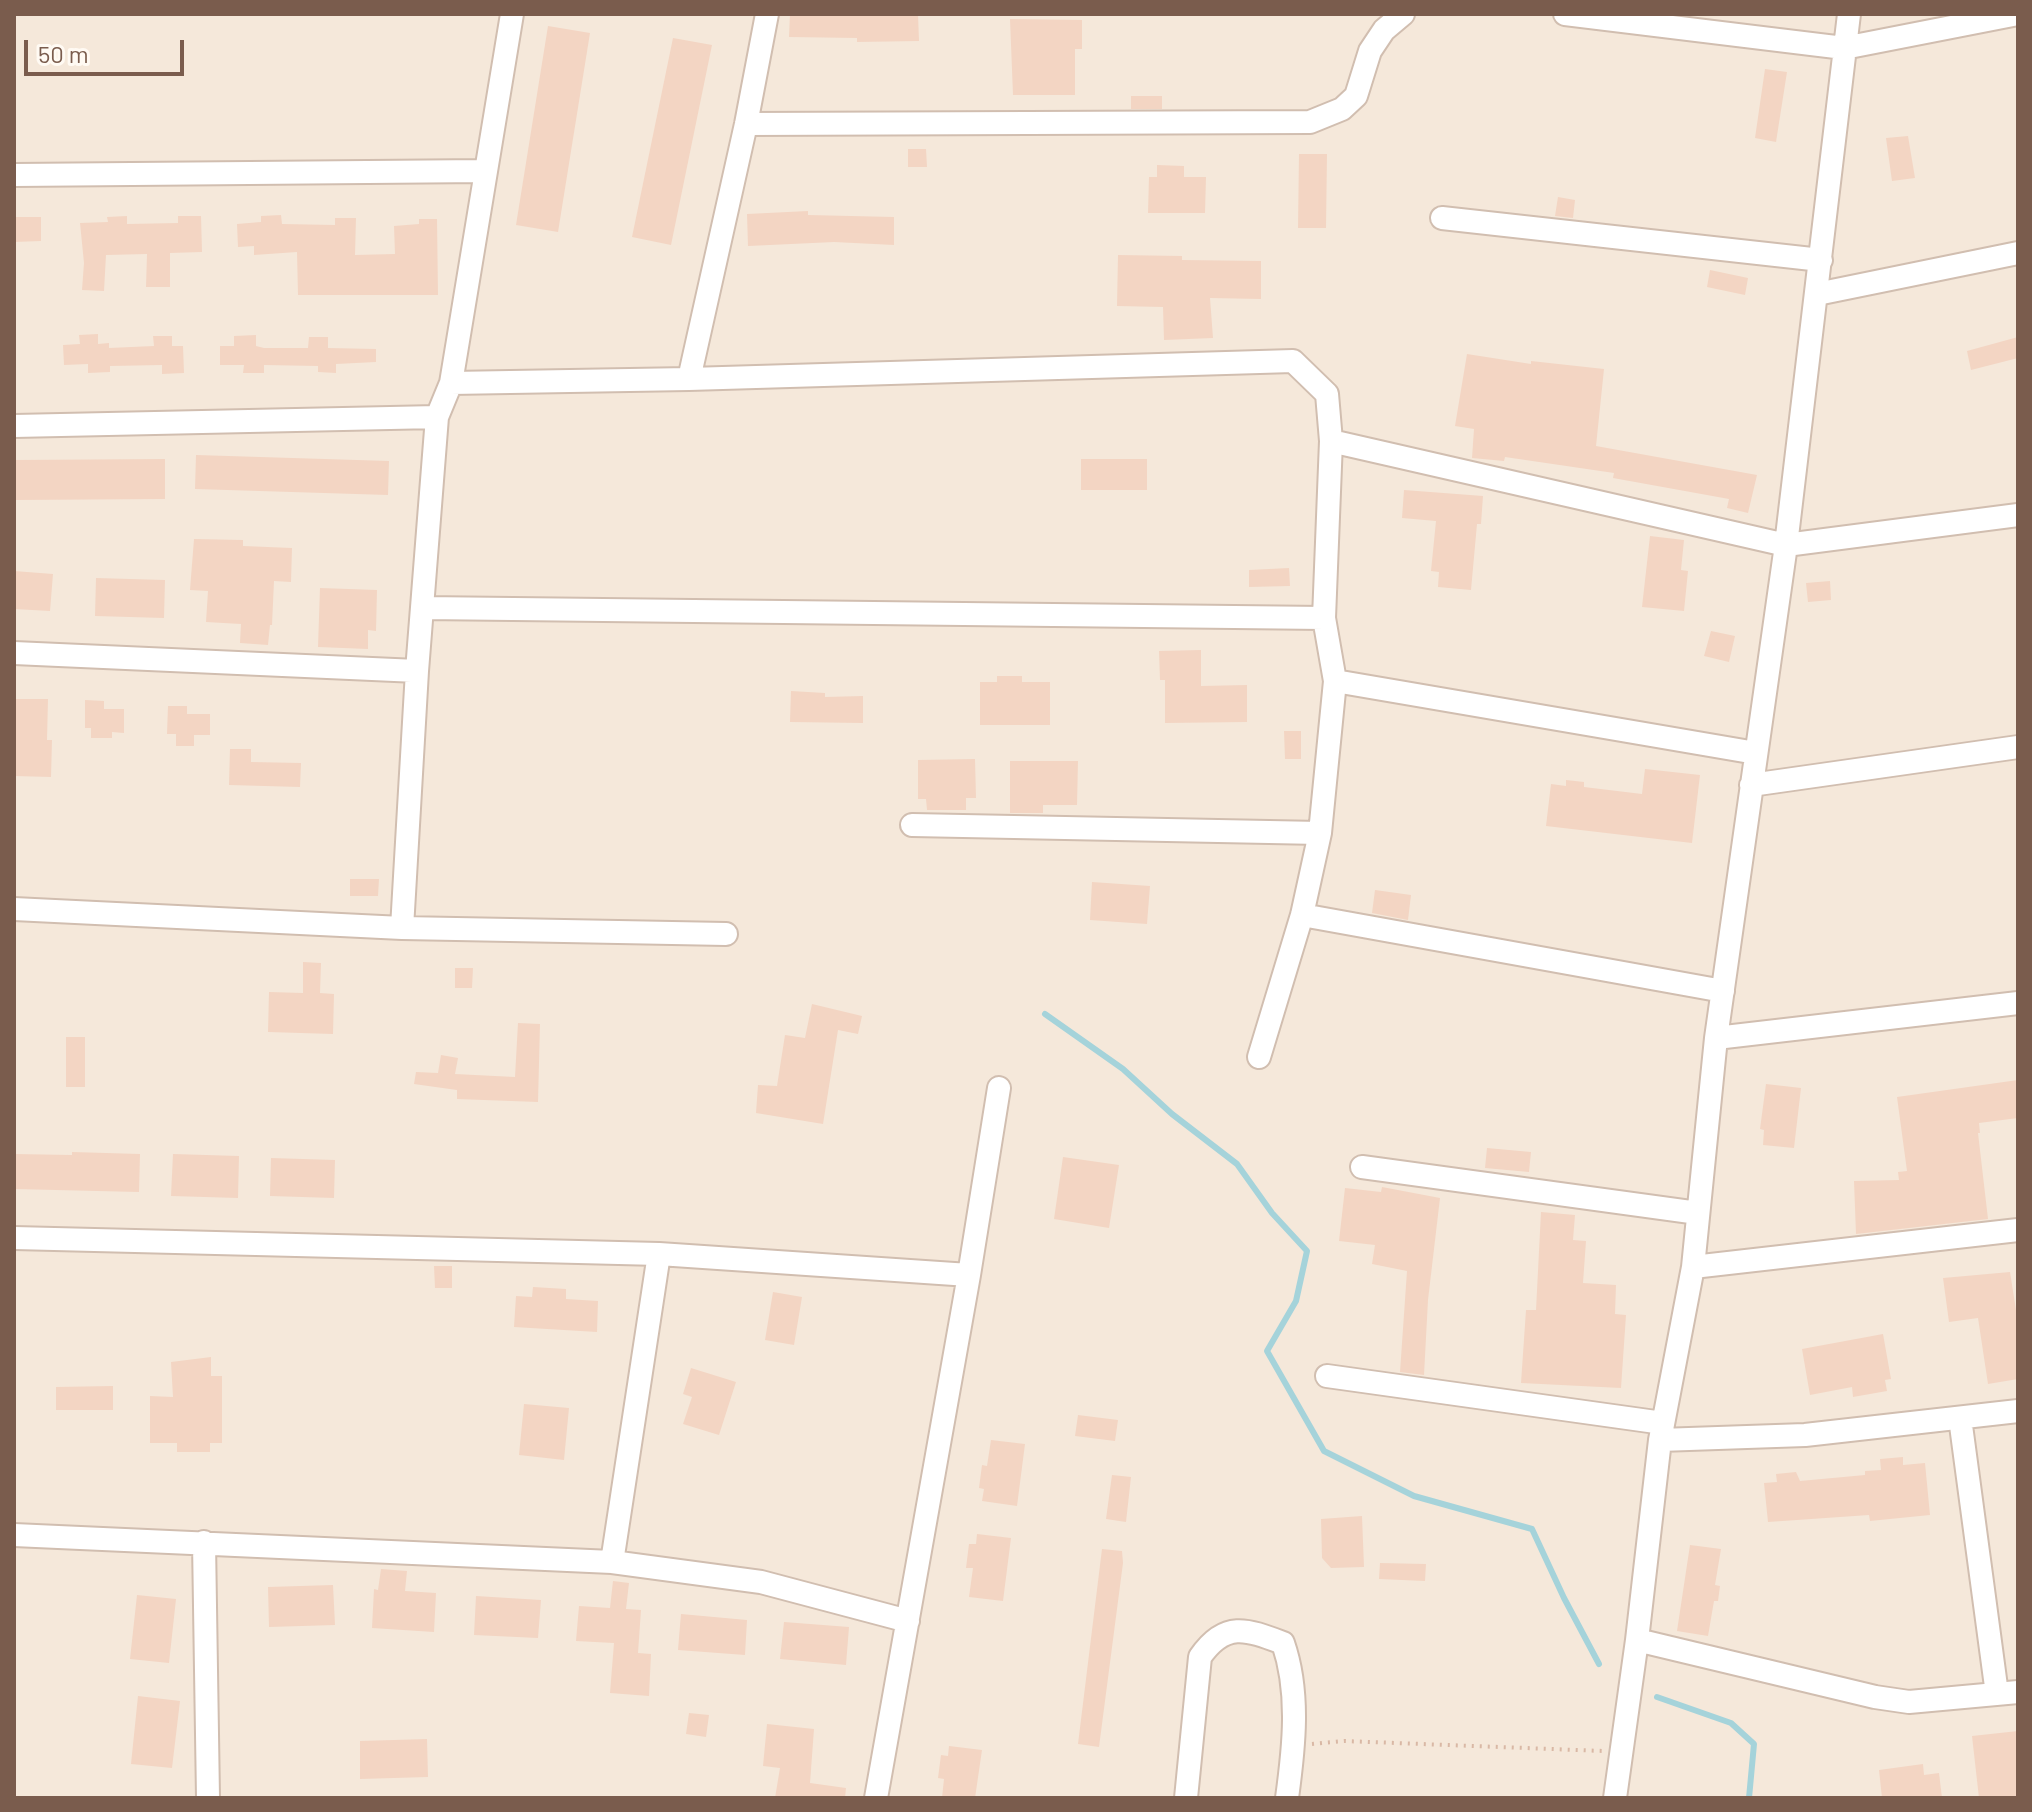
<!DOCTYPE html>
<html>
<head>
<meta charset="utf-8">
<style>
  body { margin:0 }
  #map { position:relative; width:2032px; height:1812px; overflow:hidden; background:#fdf6ec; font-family:Barlow,sans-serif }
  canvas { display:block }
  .frame { position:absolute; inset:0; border:16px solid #7a5c4d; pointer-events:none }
  .scale { position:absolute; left:24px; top:40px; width:160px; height:36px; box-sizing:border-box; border:4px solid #7a5c4d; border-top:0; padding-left:10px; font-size:24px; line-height:28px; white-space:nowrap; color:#7a5c4d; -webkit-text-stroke:6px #fffaf3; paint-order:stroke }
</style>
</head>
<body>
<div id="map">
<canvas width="2032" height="1812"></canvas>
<div class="frame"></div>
<div class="scale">50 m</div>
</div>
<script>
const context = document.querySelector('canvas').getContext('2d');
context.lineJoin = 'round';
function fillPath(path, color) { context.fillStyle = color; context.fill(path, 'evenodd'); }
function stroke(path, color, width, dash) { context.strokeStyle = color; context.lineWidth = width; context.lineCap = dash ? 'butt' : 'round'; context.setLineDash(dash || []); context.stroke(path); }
const residential = new Path2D(`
  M 14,14 L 2018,14 L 2018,1798 L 14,1798 Z`);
const stream = new Path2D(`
  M 1045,1014 L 1123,1069 L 1172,1114 L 1237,1164 L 1272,1213 L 1307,1251 L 1296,1301 L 1267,1351 L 1324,1451 L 1414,1496 L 1532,1529 L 1564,1598 L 1599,1664
  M 1657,1697 L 1731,1723 L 1754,1744 L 1749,1798`);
const building = new Path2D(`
  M 790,14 L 918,14 L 919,41 L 857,42 L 857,38 L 789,37 Z
  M 1010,19 L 1082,20 L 1082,49 L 1075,49 L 1075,95 L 1013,95 Z
  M 548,26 L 590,33 L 558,232 L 516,225 Z
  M 673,38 L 712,45 L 671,245 L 632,237 Z
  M 1765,69 L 1787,72 L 1776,142 L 1755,138 Z
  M 1131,96 L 1162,96 L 1162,109 L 1131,109 Z
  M 1908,136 L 1915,178 L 1892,181 L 1886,138 Z
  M 908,149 L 926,149 L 927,167 L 908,167 Z
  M 1299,154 L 1327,154 L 1326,228 L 1298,228 Z
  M 1157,165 L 1184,166 L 1184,177 L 1206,177 L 1205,213 L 1148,213 L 1149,177 L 1157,177 Z
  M 1558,197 L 1575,200 L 1573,218 L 1555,216 Z
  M 808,211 L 808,215 L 894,217 L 894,245 L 834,242 L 748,246 L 747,214 Z
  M 281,215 L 282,224 L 335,225 L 335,218 L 356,218 L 355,255 L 395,254 L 394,226 L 419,224 L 419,219 L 437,219 L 438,295 L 298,295 L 297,252 L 254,255 L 254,246 L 238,247 L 237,224 L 261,222 L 261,216 Z
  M 127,216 L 127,224 L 178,223 L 178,216 L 201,216 L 202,252 L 170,253 L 170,287 L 146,287 L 147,254 L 106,255 L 104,291 L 82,290 L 84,263 L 80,223 L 108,222 L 107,217 Z
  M 14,217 L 41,217 L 41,241 L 14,242 Z
  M 1118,255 L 1182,256 L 1182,260 L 1261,261 L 1261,299 L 1210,298 L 1213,338 L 1164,340 L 1163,307 L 1117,306 Z
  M 1710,270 L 1748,278 L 1745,295 L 1707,287 Z
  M 98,334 L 98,344 L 109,343 L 109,348 L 154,346 L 153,336 L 172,336 L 172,346 L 183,346 L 184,373 L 162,374 L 162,365 L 110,366 L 110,372 L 88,373 L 88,364 L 64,365 L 63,345 L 80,344 L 79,335 Z
  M 256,335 L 256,346 L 264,348 L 308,348 L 309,337 L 328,337 L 328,348 L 376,349 L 376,362 L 336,364 L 336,373 L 318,372 L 318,366 L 264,365 L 264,373 L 243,373 L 244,365 L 220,365 L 220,346 L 234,346 L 234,336 Z
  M 2018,337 L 2018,358 L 1971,370 L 1967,351 Z
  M 1467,354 L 1531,364 L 1531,361 L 1604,369 L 1596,446 L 1757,475 L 1748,513 L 1727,508 L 1729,499 L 1613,478 L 1614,473 L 1505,457 L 1504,461 L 1472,458 L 1474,429 L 1455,426 Z
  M 196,455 L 389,461 L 388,495 L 195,489 Z
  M 165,459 L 165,499 L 14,500 L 14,460 Z
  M 1081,459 L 1147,459 L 1147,490 L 1081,490 Z
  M 1404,490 L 1483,496 L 1481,524 L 1477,524 L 1471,590 L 1438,587 L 1439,572 L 1431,571 L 1436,521 L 1402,518 Z
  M 1650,536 L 1684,540 L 1681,570 L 1688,571 L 1684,611 L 1642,607 Z
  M 194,539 L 243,540 L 243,546 L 292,548 L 291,582 L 274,581 L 272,625 L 270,625 L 268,645 L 240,643 L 241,624 L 206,622 L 208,591 L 190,590 Z
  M 1289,568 L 1290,586 L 1249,587 L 1249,570 Z
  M 14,571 L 53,574 L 50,611 L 14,609 Z
  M 96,578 L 165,580 L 164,618 L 95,616 Z
  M 1830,581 L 1831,600 L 1808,602 L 1806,583 Z
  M 320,588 L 377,590 L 376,631 L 368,630 L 368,649 L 318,647 Z
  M 1711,631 L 1735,636 L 1729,662 L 1704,656 Z
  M 1201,650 L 1201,686 L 1247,685 L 1247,722 L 1165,723 L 1165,680 L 1160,680 L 1159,651 Z
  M 997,676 L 1022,676 L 1022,682 L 1050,682 L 1050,725 L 980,725 L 980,682 L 997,682 Z
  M 791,691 L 825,693 L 825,697 L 863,696 L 863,723 L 790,722 Z
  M 14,699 L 48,699 L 47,740 L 52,740 L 51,777 L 14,776 Z
  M 85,700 L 104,701 L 104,709 L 124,709 L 124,733 L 112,732 L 112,738 L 91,738 L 91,728 L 85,728 Z
  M 168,706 L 187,706 L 187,714 L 210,714 L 210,735 L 194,735 L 194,746 L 176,746 L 176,734 L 167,734 Z
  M 1284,731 L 1301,731 L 1301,759 L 1285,759 Z
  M 230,749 L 251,749 L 251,762 L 301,763 L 300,787 L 229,785 Z
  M 975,759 L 976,798 L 966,798 L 966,810 L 927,810 L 926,799 L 918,799 L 918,760 Z
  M 1010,761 L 1078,761 L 1077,805 L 1043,805 L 1043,813 L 1010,813 Z
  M 1645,769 L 1700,775 L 1692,843 L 1546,826 L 1551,784 L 1566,786 L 1566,780 L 1584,782 L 1584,787 L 1642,794 Z
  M 350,879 L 379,879 L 378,896 L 350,896 Z
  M 1092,882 L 1150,886 L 1147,924 L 1090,920 Z
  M 1375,890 L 1411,895 L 1408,920 L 1372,913 Z
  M 303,962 L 321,963 L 320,993 L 334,994 L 333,1034 L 268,1032 L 269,992 L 303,993 Z
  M 455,968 L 473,968 L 472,988 L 455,988 Z
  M 812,1004 L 862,1016 L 858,1034 L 838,1030 L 823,1124 L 756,1113 L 758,1085 L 777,1086 L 785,1035 L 805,1038 Z
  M 518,1023 L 540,1024 L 538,1102 L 457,1099 L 457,1090 L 414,1084 L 416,1072 L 438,1073 L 441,1055 L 458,1058 L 455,1074 L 515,1077 Z
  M 66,1037 L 85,1037 L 85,1087 L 66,1087 Z
  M 2018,1080 L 2018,1118 L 1979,1123 L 1980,1133 L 1978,1133 L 1988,1219 L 1856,1234 L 1854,1181 L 1899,1180 L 1898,1172 L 1907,1171 L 1897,1097 Z
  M 1766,1084 L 1801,1088 L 1794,1148 L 1763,1145 L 1764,1130 L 1760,1129 Z
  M 1487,1148 L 1531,1152 L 1529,1172 L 1485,1168 Z
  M 72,1152 L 140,1154 L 139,1192 L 14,1189 L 14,1154 L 72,1155 Z
  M 173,1154 L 239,1156 L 238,1198 L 171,1196 Z
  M 1063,1157 L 1119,1165 L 1109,1228 L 1054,1219 Z
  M 271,1158 L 335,1160 L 334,1198 L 270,1196 Z
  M 1382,1187 L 1440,1198 L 1428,1300 L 1424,1375 L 1400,1372 L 1407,1271 L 1372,1264 L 1375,1245 L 1339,1241 L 1345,1188 L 1381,1192 Z
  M 1541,1212 L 1575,1215 L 1573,1240 L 1586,1241 L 1583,1283 L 1616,1285 L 1615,1314 L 1626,1315 L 1621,1388 L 1521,1383 L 1526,1310 L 1536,1310 Z
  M 434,1266 L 452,1266 L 452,1288 L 435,1288 Z
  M 2010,1272 L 2018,1323 L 2018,1379 L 1988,1384 L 1978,1318 L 1949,1322 L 1943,1278 Z
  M 533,1287 L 566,1289 L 566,1299 L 598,1301 L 597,1332 L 514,1327 L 516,1296 L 532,1297 Z
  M 773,1292 L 802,1297 L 794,1345 L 765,1340 Z
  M 1883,1334 L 1891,1379 L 1885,1380 L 1887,1391 L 1853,1397 L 1852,1387 L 1810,1395 L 1802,1349 Z
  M 211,1357 L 211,1376 L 222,1376 L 222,1443 L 210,1443 L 210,1452 L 177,1452 L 177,1443 L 150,1443 L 150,1396 L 173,1397 L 171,1362 Z
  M 691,1368 L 736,1382 L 719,1435 L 683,1424 L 692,1397 L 683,1394 Z
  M 113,1386 L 113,1410 L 56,1410 L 56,1387 Z
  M 524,1404 L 569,1408 L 564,1460 L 519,1455 Z
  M 1078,1415 L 1118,1420 L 1115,1441 L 1075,1436 Z
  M 991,1440 L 1025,1444 L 1017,1506 L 982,1501 L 984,1489 L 979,1488 L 982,1465 L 987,1466 Z
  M 1903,1457 L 1903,1465 L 1925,1463 L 1930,1515 L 1870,1521 L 1869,1515 L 1768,1522 L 1764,1483 L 1777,1482 L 1776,1474 L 1796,1472 L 1800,1481 L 1865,1475 L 1865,1471 L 1881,1470 L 1880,1459 Z
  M 1112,1475 L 1131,1477 L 1126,1522 L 1106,1519 Z
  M 1362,1516 L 1364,1567 L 1331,1568 L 1322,1558 L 1321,1519 Z
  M 977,1534 L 1011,1538 L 1003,1601 L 969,1597 L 973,1568 L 966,1568 L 969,1544 L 976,1544 Z
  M 1690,1545 L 1721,1549 L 1715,1585 L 1720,1586 L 1718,1601 L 1714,1601 L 1708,1636 L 1677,1631 Z
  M 1102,1549 L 1122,1551 L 1123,1563 L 1099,1747 L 1078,1744 Z
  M 1380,1563 L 1426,1564 L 1425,1581 L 1379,1579 Z
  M 381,1569 L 407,1571 L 405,1591 L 436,1593 L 434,1632 L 372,1628 L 374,1589 L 378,1590 Z
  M 613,1581 L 629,1583 L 626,1609 L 641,1610 L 638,1653 L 651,1654 L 649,1696 L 610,1693 L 614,1643 L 576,1641 L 579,1606 L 610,1608 Z
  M 333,1585 L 335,1625 L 269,1627 L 268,1587 Z
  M 137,1595 L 176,1599 L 169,1663 L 130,1659 Z
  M 476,1596 L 541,1600 L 538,1638 L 474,1635 Z
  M 681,1614 L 747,1620 L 745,1655 L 678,1650 Z
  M 784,1622 L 849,1627 L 846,1665 L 780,1659 Z
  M 138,1696 L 180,1701 L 172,1768 L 131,1764 Z
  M 689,1713 L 709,1715 L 706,1737 L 686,1734 Z
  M 767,1724 L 814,1729 L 810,1783 L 846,1788 L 845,1798 L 775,1798 L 780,1768 L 763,1766 Z
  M 2018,1731 L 2018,1798 L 1979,1798 L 1972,1736 Z
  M 427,1739 L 428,1777 L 360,1779 L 360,1741 Z
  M 949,1746 L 982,1750 L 975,1798 L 942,1798 L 944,1779 L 938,1778 L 941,1755 L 948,1756 Z
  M 1923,1764 L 1924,1775 L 1939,1773 L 1942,1798 L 1882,1798 L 1879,1770 Z`);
const path = new Path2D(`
  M 1312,1744 L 1344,1741 L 1603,1751`);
const minor = new Path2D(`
  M 1565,14 L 1844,48 L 2018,14
  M 746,124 L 1310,122 L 1342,109 L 1356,96 L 1370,51 L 1384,30 L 1403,14
  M 14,175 L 485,171
  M 1442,218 L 1821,260
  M 1817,294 L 2018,253
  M 689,379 L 746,124 L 767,14
  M 451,383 L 689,379 L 1293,361 L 1327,394 L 1331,441 L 1324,618 L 1335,681 L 1320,833 L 1302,915 L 1259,1057
  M 14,426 L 437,417
  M 1331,441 L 1786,545 L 2018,515
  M 423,608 L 1324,618
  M 14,653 L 417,671
  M 1335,681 L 1756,753
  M 1751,785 L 2018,747
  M 912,825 L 1320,833
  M 14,909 L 402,928 L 726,934
  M 1302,915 L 1723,991
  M 402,928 L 417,671 L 437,417 L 451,383 L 512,14
  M 1716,1038 L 2018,1003
  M 1362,1167 L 1698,1213
  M 14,1238 L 659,1254 L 969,1275
  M 1693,1267 L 2018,1230
  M 1327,1376 L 1663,1423
  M 1960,1418 L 1997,1694
  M 1660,1440 L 1805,1435 L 2018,1411
  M 14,1535 L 612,1562 L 761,1582 L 908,1621
  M 204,1542 L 208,1798
  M 612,1562 L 659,1254
  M 1637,1640 L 1875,1697 L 1909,1702 L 2018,1692
  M 876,1798 L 969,1275 L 999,1088
  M 1186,1798 L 1200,1657 C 1225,1621 1246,1629 1283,1643 C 1300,1692 1294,1747 1287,1798
  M 1615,1798 L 1637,1640 L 1660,1440 L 1693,1267 L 1716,1038 L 1786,545 L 1849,14`);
fillPath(residential, '#f5e8da');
stroke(stream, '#a5d3da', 6);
fillPath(building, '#f3d5c3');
stroke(minor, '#d1beb0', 26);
stroke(path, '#d9b8a5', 4, [2, 6]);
stroke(minor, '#fff', 22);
</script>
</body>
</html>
